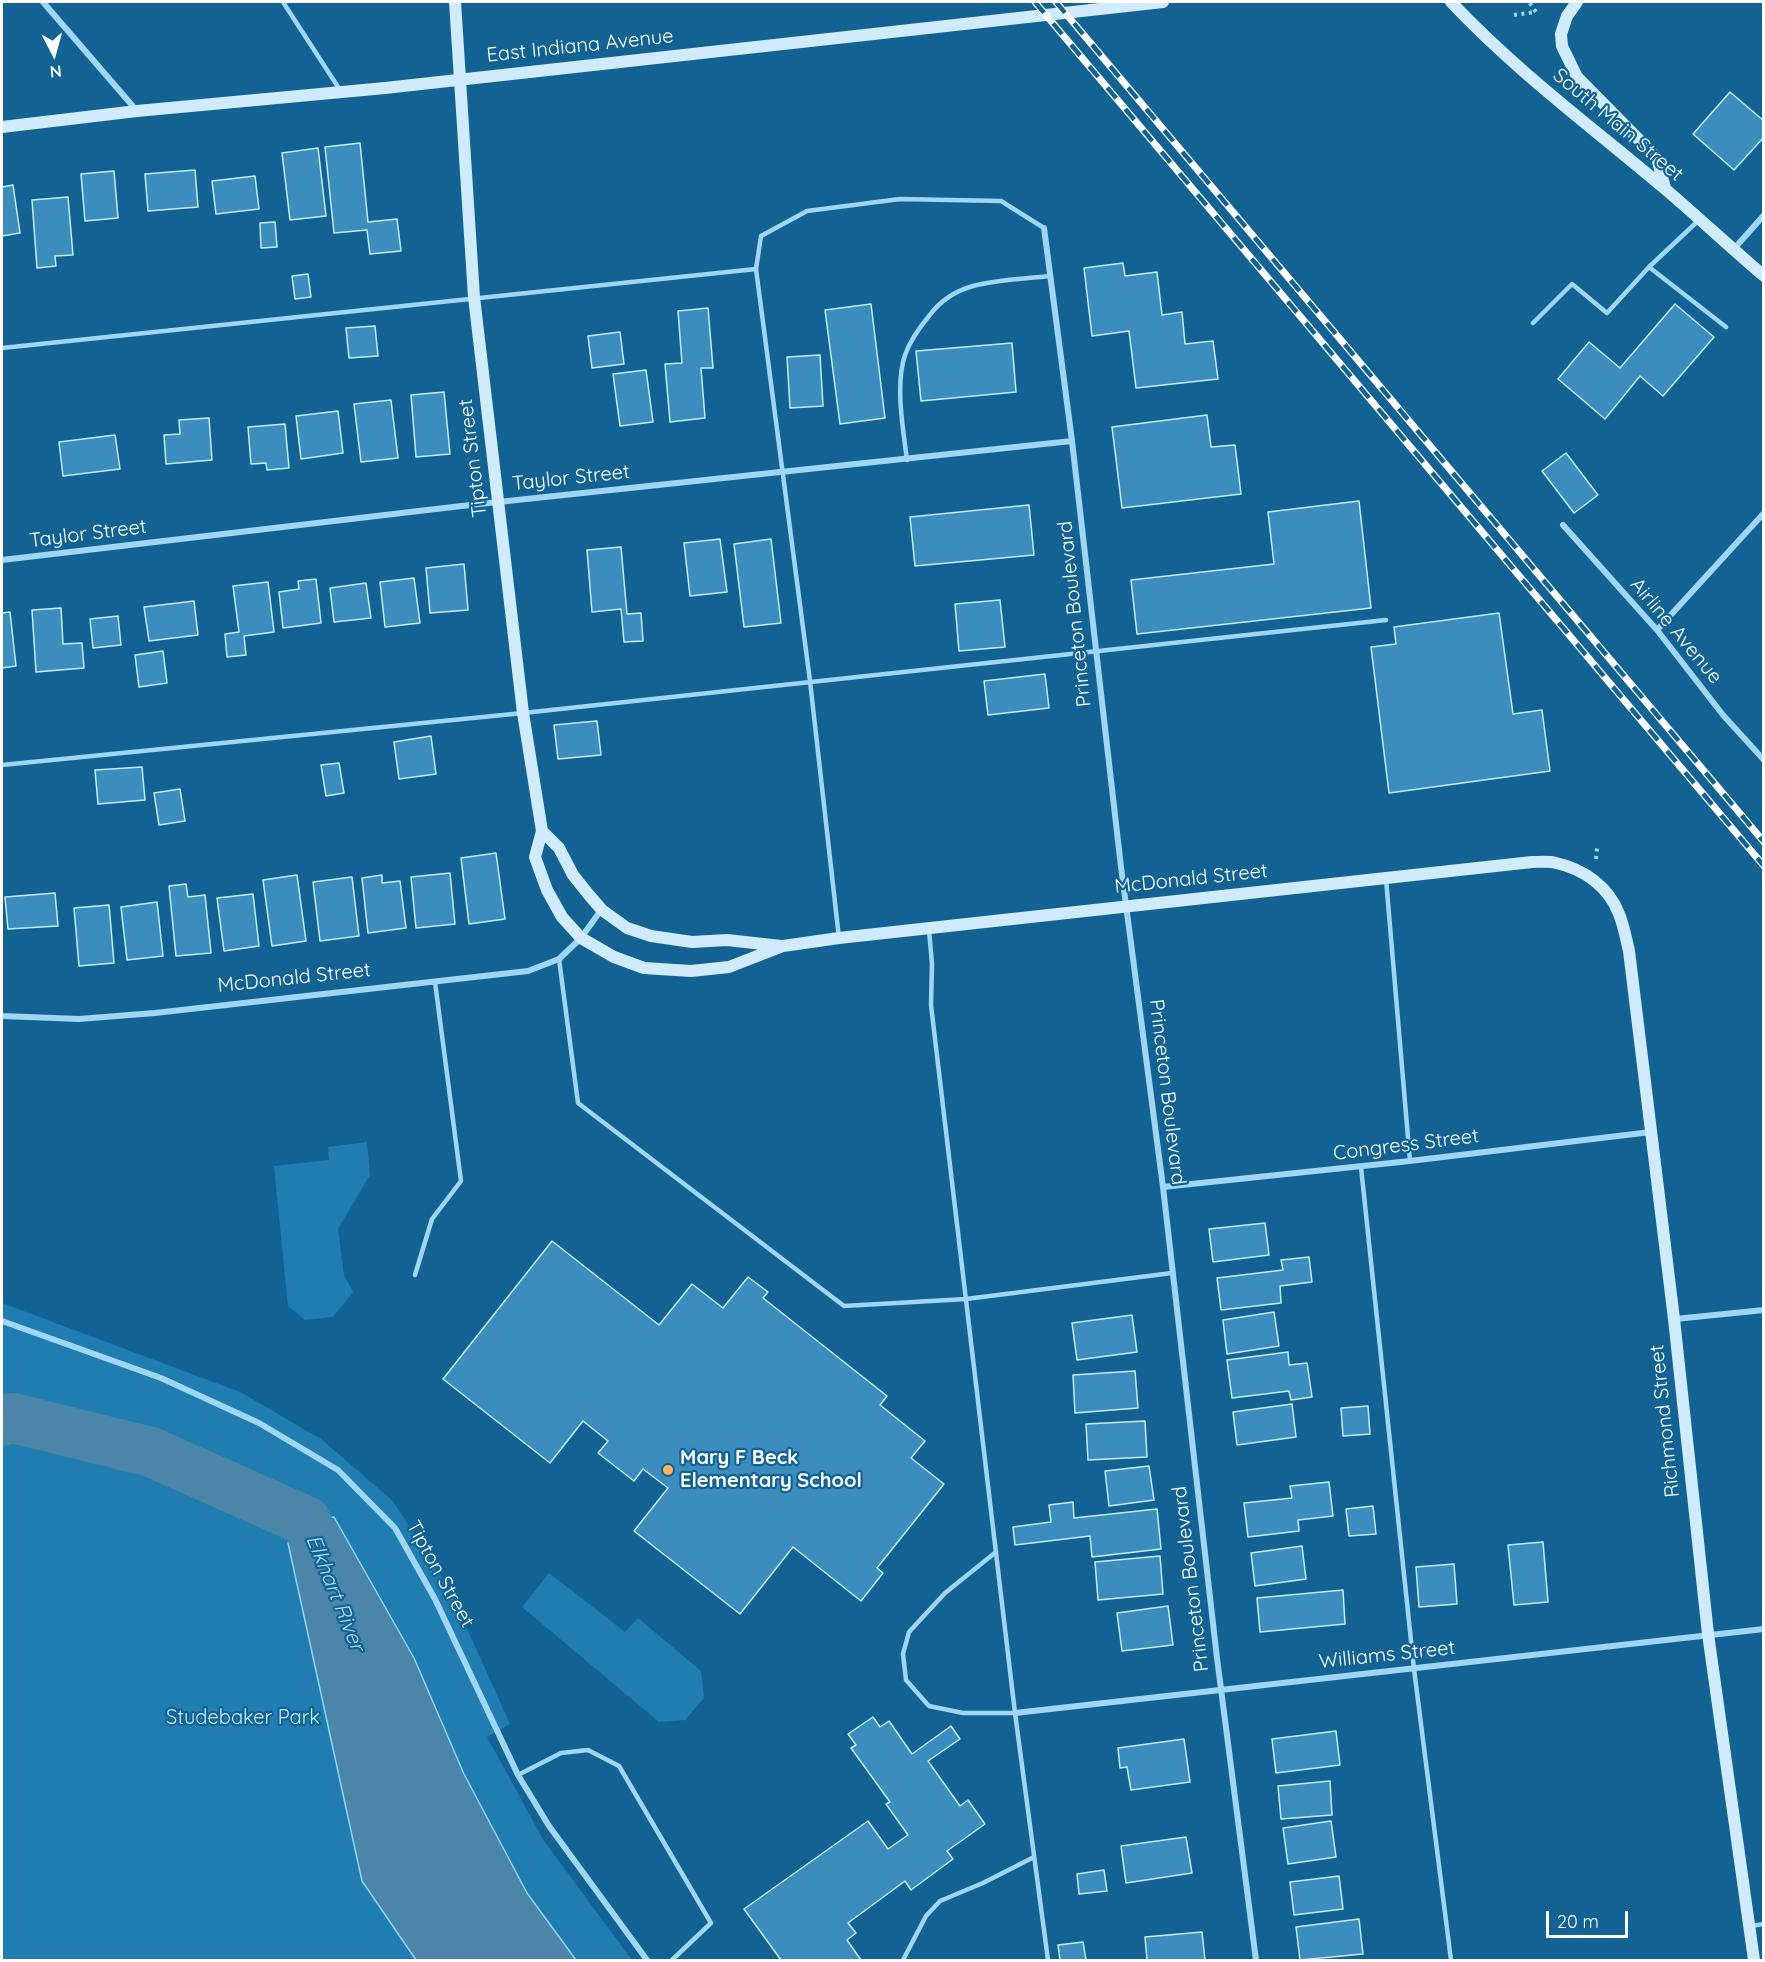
<!DOCTYPE html>
<html>
<head>
<meta charset="utf-8">
<style>
  body { margin:0 }
  #map { position:relative; width:1765px; height:1962px; overflow:hidden; background:#126394; font-family:Quicksand,sans-serif }
  canvas { display:block }
  .frame { position:absolute; inset:0; border:3px solid #fff; pointer-events:none }
  .north { position:absolute; left:24px; top:24px; width:60px; height:60px; -webkit-text-stroke:4px #126394; paint-order:stroke; rotate:174deg; font-size:16px; font-weight:700; line-height:24px; text-align:center; color:#fff }
  .north::after { content:''; display:block; margin:auto; width:21px; height:27px; background:#fff; clip-path:polygon(50% 0,100% 100%,50% 72%,0 100%) }
  .scale { position:absolute; left:1546px; top:1911px; width:82px; height:27px; box-sizing:border-box; border:3px solid #fff; border-top:0; padding-left:8px; font-size:18px; line-height:21px; white-space:nowrap; color:#fff; -webkit-text-stroke:4px #126394; paint-order:stroke }
</style>
</head>
<body>
<div id="map">
<canvas width="1765" height="1962"></canvas>
<div class="frame"></div>
<div class="north">N</div>
<div class="scale">20 m</div>
</div>
<script>
const context = document.querySelector('canvas').getContext('2d');
context.lineJoin = 'round';
function fillPath(path, color) { context.fillStyle = color; context.fill(path, 'evenodd'); }
function stroke(path, color, width, dash) { context.strokeStyle = color; context.lineWidth = width; context.lineCap = dash ? 'butt' : 'round'; context.setLineDash(dash || []); context.stroke(path); }
function write(font, color, halo, rows, align = 'center') {
  context.font = font + ' Quicksand,sans-serif'; context.lineWidth = 4.5; context.setLineDash([]); context.textBaseline = 'middle'; context.strokeStyle = halo; context.fillStyle = color; for (const [text, x, y, turn = 0] of rows) {
    context.save(); context.translate(x, y); context.rotate((+turn || 0) * Math.PI / 180); context.textAlign = isNaN(turn) ? turn : align; if (halo) context.strokeText(text, 0, 0); context.fillText(text, 0, 0); context.restore();
  }
}
const green = new Path2D(`
  M 367,1142 L 370,1175 L 338,1229 L 344,1275 L 353,1292 L 333,1317 L 305,1320 L 288,1306 L 274,1166 L 329,1160 L 328,1147 Z
  M 2,1303 L 240,1392 L 321,1439 L 393,1501 L 450,1591 L 510,1724 L 487,1737 L 544,1841 L 632,1960 L 2,1960 Z
  M 549,1573 L 625,1632 L 638,1618 L 701,1671 L 704,1698 L 685,1720 L 659,1722 L 522,1607 Z`);
const water = new Path2D(`
  M 334,1517 L 414,1658 L 464,1774 L 527,1893 L 576,1960 L 416,1960 L 362,1881 L 288,1543 L 306,1521 Z`);
const river = new Path2D(`
  M 2,1421 L 13,1418 L 151,1452 L 306,1521 L 333,1582`);
const building = new Path2D(`
  M 1730,92 L 1764,121 L 1764,137 L 1734,170 L 1693,134 Z
  M 360,143 L 368,222 L 397,219 L 401,251 L 370,254 L 367,230 L 334,233 L 325,147 Z
  M 318,148 L 326,216 L 290,220 L 282,153 Z
  M 195,170 L 198,207 L 148,211 L 145,174 Z
  M 114,171 L 118,218 L 85,221 L 81,174 Z
  M 255,176 L 259,209 L 216,214 L 212,181 Z
  M 13,185 L 20,233 L 2,236 L 2,187 Z
  M 68,197 L 73,255 L 55,256 L 56,266 L 37,268 L 32,200 Z
  M 275,222 L 277,247 L 261,248 L 260,223 Z
  M 1123,263 L 1125,276 L 1157,272 L 1162,315 L 1182,312 L 1185,344 L 1213,341 L 1218,379 L 1136,388 L 1129,331 L 1092,336 L 1084,268 Z
  M 308,274 L 311,297 L 295,299 L 292,276 Z
  M 871,304 L 885,418 L 840,424 L 825,310 Z
  M 1675,304 L 1714,337 L 1663,396 L 1640,376 L 1605,419 L 1558,379 L 1589,342 L 1620,368 Z
  M 708,308 L 713,368 L 701,368 L 705,418 L 670,422 L 665,364 L 682,363 L 678,311 Z
  M 375,326 L 378,356 L 349,358 L 346,328 Z
  M 620,332 L 624,364 L 592,368 L 588,336 Z
  M 1012,343 L 1016,392 L 921,401 L 916,351 Z
  M 820,355 L 823,406 L 790,408 L 787,357 Z
  M 646,370 L 653,422 L 620,426 L 613,374 Z
  M 444,392 L 450,454 L 416,457 L 411,395 Z
  M 391,400 L 398,458 L 361,462 L 354,404 Z
  M 338,411 L 343,453 L 301,459 L 296,416 Z
  M 1207,415 L 1211,447 L 1235,445 L 1241,494 L 1122,508 L 1112,427 Z
  M 209,418 L 212,460 L 166,464 L 164,435 L 180,434 L 179,420 Z
  M 285,424 L 289,468 L 267,470 L 266,463 L 251,464 L 248,427 Z
  M 115,435 L 120,469 L 63,476 L 59,442 Z
  M 1566,453 L 1598,495 L 1574,513 L 1542,471 Z
  M 1359,501 L 1371,608 L 1137,634 L 1131,580 L 1274,564 L 1268,512 Z
  M 1029,505 L 1034,555 L 915,566 L 910,517 Z
  M 720,539 L 727,592 L 690,596 L 684,543 Z
  M 771,539 L 781,623 L 744,627 L 734,544 Z
  M 621,547 L 627,614 L 641,613 L 643,641 L 624,642 L 621,609 L 592,612 L 587,550 Z
  M 464,564 L 468,610 L 430,613 L 426,568 Z
  M 414,578 L 420,623 L 385,627 L 380,582 Z
  M 316,579 L 321,623 L 283,628 L 279,592 L 299,589 L 298,581 Z
  M 268,582 L 274,632 L 244,636 L 246,655 L 227,657 L 225,634 L 239,632 L 233,586 Z
  M 366,583 L 371,618 L 334,622 L 330,588 Z
  M 1000,600 L 1005,647 L 959,651 L 955,604 Z
  M 194,601 L 198,635 L 149,641 L 144,607 Z
  M 61,608 L 63,644 L 82,643 L 84,668 L 36,672 L 32,610 Z
  M 10,612 L 16,666 L 2,668 L 2,613 Z
  M 1499,613 L 1513,714 L 1542,710 L 1550,771 L 1389,793 L 1371,647 L 1396,644 L 1394,627 Z
  M 118,616 L 121,645 L 93,648 L 90,619 Z
  M 163,651 L 167,683 L 139,687 L 135,655 Z
  M 1045,674 L 1049,708 L 988,715 L 984,681 Z
  M 597,721 L 601,755 L 558,759 L 554,725 Z
  M 431,736 L 436,774 L 399,779 L 394,742 Z
  M 339,763 L 344,793 L 326,796 L 321,765 Z
  M 142,767 L 145,800 L 98,804 L 95,770 Z
  M 180,789 L 185,821 L 159,825 L 154,793 Z
  M 496,853 L 505,919 L 469,924 L 461,858 Z
  M 450,873 L 455,924 L 416,928 L 411,877 Z
  M 297,875 L 306,941 L 272,946 L 263,880 Z
  M 382,875 L 382,883 L 400,881 L 406,928 L 368,933 L 362,878 Z
  M 352,877 L 359,936 L 320,941 L 313,882 Z
  M 186,884 L 188,897 L 205,895 L 211,953 L 176,956 L 169,886 Z
  M 55,893 L 58,926 L 8,929 L 5,897 Z
  M 253,894 L 259,946 L 224,951 L 217,898 Z
  M 157,902 L 163,956 L 127,960 L 121,907 Z
  M 109,905 L 114,963 L 79,966 L 74,908 Z
  M 1265,1223 L 1269,1255 L 1213,1262 L 1209,1229 Z
  M 552,1241 L 659,1325 L 692,1284 L 723,1308 L 748,1277 L 768,1292 L 763,1298 L 887,1396 L 880,1405 L 925,1441 L 911,1458 L 944,1484 L 877,1568 L 883,1573 L 861,1601 L 793,1547 L 740,1614 L 634,1531 L 668,1488 L 643,1469 L 634,1481 L 598,1453 L 608,1441 L 583,1421 L 550,1463 L 443,1379 Z
  M 1309,1257 L 1312,1282 L 1280,1286 L 1281,1303 L 1221,1310 L 1217,1278 L 1283,1270 L 1281,1260 Z
  M 1274,1312 L 1279,1346 L 1227,1354 L 1223,1320 Z
  M 1132,1315 L 1137,1352 L 1077,1360 L 1072,1323 Z
  M 1288,1352 L 1289,1365 L 1307,1363 L 1312,1397 L 1291,1400 L 1289,1391 L 1232,1398 L 1227,1360 Z
  M 1135,1371 L 1138,1408 L 1075,1413 L 1073,1375 Z
  M 1292,1404 L 1296,1437 L 1237,1445 L 1233,1412 Z
  M 1368,1406 L 1370,1434 L 1343,1436 L 1341,1408 Z
  M 1145,1421 L 1147,1457 L 1088,1460 L 1086,1424 Z
  M 1149,1466 L 1154,1500 L 1109,1506 L 1105,1471 Z
  M 1329,1482 L 1333,1516 L 1298,1520 L 1299,1531 L 1248,1537 L 1244,1503 L 1292,1498 L 1290,1486 Z
  M 1073,1502 L 1074,1518 L 1157,1509 L 1161,1549 L 1092,1557 L 1090,1536 L 1015,1545 L 1013,1527 L 1051,1522 L 1049,1505 Z
  M 1373,1506 L 1376,1534 L 1349,1536 L 1346,1509 Z
  M 1543,1542 L 1548,1602 L 1514,1605 L 1508,1545 Z
  M 1302,1546 L 1306,1579 L 1255,1586 L 1251,1553 Z
  M 1160,1556 L 1163,1594 L 1098,1600 L 1095,1562 Z
  M 1454,1564 L 1457,1604 L 1419,1607 L 1416,1567 Z
  M 1343,1590 L 1345,1624 L 1260,1632 L 1257,1598 Z
  M 1168,1606 L 1173,1645 L 1122,1651 L 1117,1613 Z
  M 873,1717 L 880,1727 L 889,1721 L 912,1754 L 951,1726 L 960,1739 L 928,1761 L 960,1806 L 968,1800 L 985,1824 L 947,1851 L 953,1859 L 911,1890 L 905,1881 L 848,1923 L 856,1933 L 847,1940 L 861,1960 L 781,1960 L 744,1909 L 868,1821 L 888,1849 L 908,1835 L 886,1804 L 890,1802 L 851,1748 L 856,1745 L 848,1734 Z
  M 1336,1731 L 1340,1765 L 1276,1773 L 1272,1739 Z
  M 1184,1739 L 1190,1782 L 1131,1790 L 1127,1767 L 1120,1768 L 1118,1748 Z
  M 1330,1781 L 1332,1815 L 1281,1819 L 1278,1786 Z
  M 1331,1821 L 1336,1857 L 1288,1864 L 1283,1828 Z
  M 1186,1837 L 1192,1873 L 1126,1883 L 1121,1846 Z
  M 1104,1870 L 1107,1891 L 1079,1894 L 1077,1874 Z
  M 1339,1876 L 1343,1909 L 1294,1915 L 1290,1882 Z
  M 1359,1919 L 1363,1954 L 1300,1960 L 1296,1927 Z
  M 1202,1932 L 1205,1960 L 1147,1960 L 1145,1937 Z
  M 1083,1942 L 1086,1960 L 1060,1960 L 1058,1945 Z`);
const path = new Path2D(`
  M 1514,15 L 1536,12 L 1529,2
  M 1596,859 L 1597,848`);
const lane = new Path2D(`
  M 283,2 L 340,90
  M 1649,267 L 1726,327
  M 1533,323 L 1572,284 L 1607,313 L 1649,267 L 1699,220
  M 2,348 L 756,269
  M 907,460 C 903,428 895,385 905,355 C 910,341 919,328 929,316 C 940,301 955,291 973,286 C 998,279 1025,279 1050,276
  M 2,765 L 523,713 L 1386,620
  M 1386,879 L 1410,1161
  M 929,930 L 932,964 L 931,1005 L 1015,1713 L 1048,1960
  M 839,938 L 810,681 L 756,269 L 761,236 L 807,211 L 900,199 L 1001,201 L 1044,228
  M 559,959 L 578,1103 L 844,1306 L 966,1299 L 1172,1273
  M 1361,1167 L 1414,1669 L 1451,1960
  M 415,1275 L 432,1219 L 461,1181 L 435,982
  M 996,1552 L 945,1593 L 909,1632 L 903,1654 L 906,1680 L 929,1706 L 963,1713 L 1015,1713
  M 518,1775 L 561,1753 L 588,1750 L 619,1766 L 711,1923 L 672,1960
  M 1751,1926 L 1764,1924
  M 903,1960 L 926,1916 L 940,1901 L 983,1883 L 1034,1857`);
const street = new Path2D(`
  M 43,2 L 137,111
  M 1044,228 L 1072,441 L 1121,867 L 1163,1187 L 1217,1658 L 1256,1960
  M 1733,250 L 1764,215
  M 1563,525 L 1657,630 L 1723,715 L 1764,760
  M 2,560 L 470,505 L 1072,441
  M 1657,630 L 1764,513
  M 2,1016 L 79,1019 L 155,1013 L 528,971 L 559,959 L 581,938 L 601,910
  M 1163,1187 L 1410,1161 L 1651,1132
  M 1675,1319 L 1764,1310
  M 2,1321 L 161,1378 L 259,1423 L 338,1470 L 395,1528 L 435,1599 L 518,1775 L 549,1826 L 647,1960
  M 1015,1713 L 1764,1629`);
const secondary = new Path2D(`
  M 455,2 L 474,297 L 523,713 L 542,831 L 535,857 L 547,890 L 562,917 L 581,938 L 614,957 L 644,968 L 691,971 L 729,967 L 783,946 L 839,938 L 1532,862 C 1540,862 1549,861 1556,863 C 1584,869 1609,887 1619,914 C 1624,926 1626,939 1629,951 L 1674,1319 L 1708,1634 L 1754,1960
  M 1451,2 C 1516,71 1592,127 1664,188 C 1698,217 1730,247 1764,276
  M 1577,2 L 1567,16 L 1561,34 L 1562,46 L 1577,77 L 1657,158 L 1665,188
  M 2,127 L 137,111 L 385,88 L 1163,2
  M 542,831 L 559,848 L 573,875 L 589,895 L 602,910 L 627,928 L 651,936 L 692,942 L 727,940 L 781,946`);
const rail = new Path2D(`
  M 1035,2 L 1764,866
  M 1056,2 L 1764,842`);
const markers = [
  [668,1470,6,"#ffb461"]
];
const streetNames = [
  ["East Indiana Avenue",580,46,-6],
  ["South Main Street",1618,125,40],
  ["Tipton Street",473,458,-97],
  ["Taylor Street",571,478,-6],
  ["Taylor Street",88,534,-7],
  ["Princeton Boulevard",1075,614,-96],
  ["Airline Avenue",1676,631,50],
  ["McDonald Street",1191,879,-6],
  ["McDonald Street",294,978,-6],
  ["Princeton Boulevard",1167,1092,83],
  ["Congress Street",1406,1145,-7],
  ["Richmond Street",1665,1421,-96],
  ["Tipton Street",440,1574,61],
  ["Princeton Boulevard",1191,1579,-97],
  ["Williams Street",1387,1655,-6]
];
const poiNames = [
  ["Mary F Beck",680,1458],
  ["Elementary School",680,1481]
];
const parkNames = [
  ["Studebaker Park",243,1718]
];
const waterNames = [
  ["Elkhart River",335,1593,68]
];
fillPath(green, '#207db1');
fillPath(water, '#4b85a7');
stroke(water, '#91d3f6', 1.5);
stroke(river, '#4b85a7', 50);
fillPath(building, '#3a8dbc');
stroke(building, '#c7eafd', 1.5);
stroke(path, '#a0d5f3', 4, [3, 4.5]);
stroke(lane, '#a0d5f3', 4.5);
stroke(street, '#a0d5f3', 6);
stroke(secondary, '#cfebfd', 12);
stroke(rail, '#fff', 7);
stroke(rail, '#126394', 4.5, [14]);
for (const [x, y, r, color] of markers) { const dot = new Path2D(); dot.arc(x, y, r, 0, 2 * Math.PI); context.fillStyle = color; context.fill(dot); stroke(dot, '#126394', 2); }
write('20px', '#fff', '#126394', streetNames);
write('bold 20px', '#fff', '#126394', poiNames, 'left');
write('20px', '#c7eafd', '#126394', parkNames);
write('italic 21px', '#acdefa', '#126394', waterNames);
</script>
</body>
</html>
